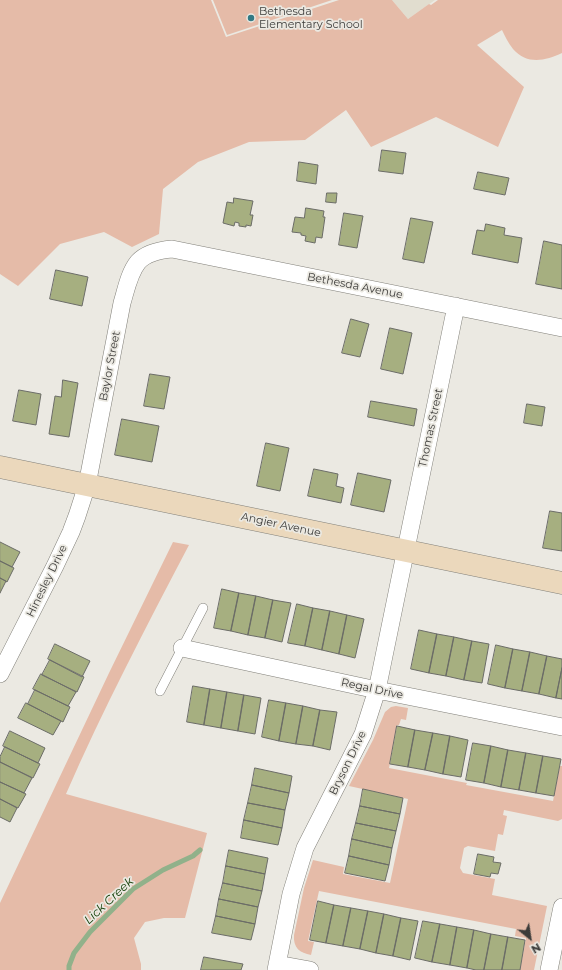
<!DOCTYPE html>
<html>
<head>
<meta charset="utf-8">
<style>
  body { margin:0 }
  #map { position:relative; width:562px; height:970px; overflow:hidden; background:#ebe9e2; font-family:Montserrat,sans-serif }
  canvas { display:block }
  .north { position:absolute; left:510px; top:918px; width:40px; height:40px; -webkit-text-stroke:3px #ebe9e2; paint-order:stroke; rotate:150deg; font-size:11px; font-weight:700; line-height:16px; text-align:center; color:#3d3c3a }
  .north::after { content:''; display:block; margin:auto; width:14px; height:18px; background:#3d3c3a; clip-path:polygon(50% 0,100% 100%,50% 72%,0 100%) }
</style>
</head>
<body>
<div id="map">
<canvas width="562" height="970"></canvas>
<div class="north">N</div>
</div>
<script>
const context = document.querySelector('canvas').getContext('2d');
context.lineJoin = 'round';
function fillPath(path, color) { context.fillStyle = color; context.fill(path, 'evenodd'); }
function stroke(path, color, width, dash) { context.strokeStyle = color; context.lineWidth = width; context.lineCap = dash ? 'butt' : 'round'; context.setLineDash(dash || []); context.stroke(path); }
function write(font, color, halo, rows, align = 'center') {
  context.font = font + ' Montserrat,sans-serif'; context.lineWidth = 3.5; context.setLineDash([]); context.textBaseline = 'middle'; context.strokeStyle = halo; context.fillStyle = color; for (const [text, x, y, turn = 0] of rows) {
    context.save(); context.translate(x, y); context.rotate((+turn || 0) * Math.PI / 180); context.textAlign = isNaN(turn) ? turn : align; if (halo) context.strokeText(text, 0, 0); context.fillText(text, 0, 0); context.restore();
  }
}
const built = new Path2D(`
  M 392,0 L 435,0 L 408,19 Z`);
const green = new Path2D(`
  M 0,0 L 211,0 L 226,37 L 339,0 L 392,0 L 408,19 L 429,4 L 431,5 L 438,0 L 562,0 L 562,53 C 545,61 527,65 513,49 C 508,43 505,36 502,30 L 477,45 L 524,87 L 498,147 L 436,117 L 371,147 L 346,110 L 305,140 L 249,142 L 198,162 L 163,189 L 159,234 L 132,247 L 104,232 L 60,244 L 18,286 L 0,274 Z
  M 213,0 L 332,0 L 227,35 Z
  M 173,542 L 189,545 C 146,627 103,709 66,794 L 207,833 L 185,918 L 164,918 L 145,922 L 134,938 L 141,964 L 141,970 L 0,970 L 0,903 L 109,673 Z
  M 396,706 L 408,708 L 406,720 L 401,719 L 399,725 L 397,725 L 389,768 L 467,783 L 466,785 L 553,801 L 560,766 L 562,766 L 562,819 L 558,821 L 504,810 L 503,815 L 507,816 L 503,835 L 498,834 L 495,851 L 468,846 L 464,848 L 460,868 L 463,873 L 495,879 L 492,895 L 547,906 L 534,970 L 520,970 L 526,938 L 515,936 L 516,929 L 319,891 L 308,941 L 314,942 L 311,955 C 300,953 293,948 294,935 L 304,888 L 313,860 L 344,867 L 343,874 L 390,883 L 408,799 L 349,786 L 373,740 L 385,712 L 391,707 Z`);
const stream = new Path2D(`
  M 69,970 L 69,966 L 74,953 L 90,932 L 133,889 L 163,870 L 193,856 L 200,850`);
const building = new Path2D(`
  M 382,150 L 406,153 L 403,174 L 379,171 Z
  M 299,162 L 318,165 L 316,184 L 297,181 Z
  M 478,172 L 509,178 L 505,195 L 474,189 Z
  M 327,193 L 337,193 L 336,203 L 326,202 Z
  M 234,198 L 253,201 L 250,215 L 253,215 L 251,226 L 246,225 L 246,227 L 239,226 L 239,223 L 235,222 L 234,226 L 223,223 L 227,202 L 233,203 Z
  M 306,208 L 324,211 L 323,217 L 325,217 L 322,238 L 316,237 L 315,243 L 305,241 L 306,236 L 301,235 L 301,233 L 292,232 L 295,217 L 304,218 Z
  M 344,213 L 363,216 L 357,248 L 339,245 Z
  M 411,218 L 433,222 L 424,263 L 403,259 Z
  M 486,224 L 505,228 L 504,235 L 522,238 L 518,263 L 472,254 L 477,230 L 484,231 Z
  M 544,241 L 562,245 L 562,289 L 536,284 Z
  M 56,270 L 88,277 L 82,306 L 50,299 Z
  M 351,319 L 369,324 L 360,357 L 342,353 Z
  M 390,328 L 412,333 L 403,374 L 381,369 Z
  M 150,374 L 170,377 L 164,409 L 144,406 Z
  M 63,380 L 78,383 L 69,437 L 49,434 L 55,396 L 61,397 Z
  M 19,390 L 41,394 L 36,425 L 13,421 Z
  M 371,401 L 417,409 L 414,426 L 368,417 Z
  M 527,404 L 545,407 L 542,426 L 524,423 Z
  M 122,419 L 159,426 L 152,462 L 115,455 Z
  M 266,443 L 289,448 L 280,491 L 257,486 Z
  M 314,469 L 338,474 L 336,486 L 344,488 L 341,503 L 308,496 Z
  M 358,473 L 391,480 L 384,512 L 351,505 Z
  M 550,511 L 562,513 L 562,551 L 543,548 Z
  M 0,542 L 20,552 L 12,567 L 0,561 Z
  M 0,561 L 14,568 L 7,582 L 0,578 Z
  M 0,578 L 6,581 L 0,593 Z
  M 222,589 L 239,593 L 231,631 L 214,628 Z
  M 239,593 L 256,596 L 248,635 L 231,631 Z
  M 256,596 L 273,600 L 265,638 L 248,635 Z
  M 273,600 L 291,603 L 282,642 L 265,638 Z
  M 297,604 L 313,608 L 305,646 L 288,643 Z
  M 313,608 L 330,611 L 322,650 L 305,646 Z
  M 330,611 L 347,615 L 339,654 L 322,650 Z
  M 347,615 L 364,619 L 355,658 L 339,654 Z
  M 419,630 L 437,634 L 429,673 L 411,669 Z
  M 437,634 L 454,637 L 446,676 L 429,673 Z
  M 454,637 L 472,641 L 464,680 L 446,676 Z
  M 472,641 L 489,644 L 482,683 L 464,680 Z
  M 55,644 L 90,661 L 82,677 L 48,659 Z
  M 496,645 L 513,649 L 505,688 L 488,684 Z
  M 513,649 L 530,652 L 522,691 L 505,688 Z
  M 530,652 L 547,656 L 539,694 L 522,691 Z
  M 547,656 L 562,659 L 562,668 L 556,698 L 539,694 Z
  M 50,660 L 84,677 L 77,692 L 42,675 Z
  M 562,668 L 562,699 L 556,698 Z
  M 41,674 L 76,692 L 68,706 L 33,689 Z
  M 193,686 L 210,689 L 204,725 L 187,722 Z
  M 210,689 L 227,692 L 221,728 L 204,725 Z
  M 35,690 L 70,707 L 63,722 L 28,704 Z
  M 227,692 L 244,695 L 238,731 L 221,728 Z
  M 244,695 L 261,698 L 255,734 L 238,731 Z
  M 269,700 L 286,703 L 279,741 L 262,737 Z
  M 26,703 L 61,721 L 53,735 L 18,718 Z
  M 286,703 L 303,706 L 296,744 L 279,741 Z
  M 303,706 L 320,710 L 313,746 L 296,744 Z
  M 320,710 L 337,712 L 330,750 L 313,746 Z
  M 397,726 L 415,730 L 408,767 L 390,764 Z
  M 415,730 L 433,733 L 425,770 L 408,767 Z
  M 10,731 L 45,748 L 38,763 L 3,746 Z
  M 433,733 L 450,736 L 443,774 L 425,770 Z
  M 450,736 L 468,740 L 461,777 L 443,774 Z
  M 473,743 L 491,746 L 484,783 L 466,780 Z
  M 491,746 L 508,750 L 501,787 L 484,783 Z
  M 5,747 L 40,764 L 33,778 L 0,762 L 0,757 Z
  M 508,750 L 526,753 L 519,790 L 501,787 Z
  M 526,753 L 543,756 L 536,793 L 519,790 Z
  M 543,756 L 561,759 L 554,796 L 536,793 Z
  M 0,762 L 32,778 L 24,793 L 0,782 Z
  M 255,768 L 292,776 L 289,793 L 252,785 Z
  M 0,782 L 26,794 L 18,808 L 0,799 Z
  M 252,785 L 289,793 L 285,810 L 248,803 Z
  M 363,789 L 403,798 L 400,814 L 360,806 Z
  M 0,799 L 17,808 L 10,822 L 0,817 Z
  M 248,803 L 285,810 L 282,828 L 244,820 Z
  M 360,806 L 400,814 L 396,831 L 356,823 Z
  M 244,820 L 282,828 L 278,845 L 241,838 Z
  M 356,823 L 396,831 L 392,848 L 352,839 Z
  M 352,839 L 392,848 L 389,865 L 349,856 Z
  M 229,850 L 268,858 L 265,874 L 226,866 Z
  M 478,854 L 494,857 L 493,862 L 501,863 L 498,874 L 491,873 L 490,877 L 474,874 Z
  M 349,856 L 389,865 L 385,881 L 345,873 Z
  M 226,866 L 265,874 L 262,891 L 223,883 Z
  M 223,883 L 262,891 L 258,907 L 219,899 Z
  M 219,899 L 258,907 L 255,924 L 216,916 Z
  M 318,901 L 334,905 L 326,943 L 310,940 Z
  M 334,905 L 351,908 L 343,946 L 326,943 Z
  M 351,908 L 368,911 L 360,949 L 343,946 Z
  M 368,911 L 384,914 L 376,953 L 360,949 Z
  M 384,914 L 401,918 L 393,956 L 376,953 Z
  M 216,916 L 255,924 L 251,940 L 212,933 Z
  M 401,918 L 418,921 L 410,960 L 393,956 Z
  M 423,921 L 440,924 L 432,962 L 415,958 Z
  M 440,924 L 457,927 L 450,965 L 432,962 Z
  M 457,927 L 474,930 L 467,968 L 450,965 Z
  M 474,930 L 491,934 L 484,970 L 476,970 L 467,968 Z
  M 491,934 L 508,937 L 502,970 L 484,970 Z
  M 508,937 L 525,940 L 520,970 L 502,970 Z
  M 204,957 L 243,964 L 241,970 L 201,970 Z`);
const lane = new Path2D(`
  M 160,691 L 203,608`);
const street = new Path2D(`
  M 182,648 L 377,690 L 562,727
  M 0,674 L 55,566 L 71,532 L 77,516 L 87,485 L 122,303 C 126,290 129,273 138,262 C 146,253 161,250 172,249 L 562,328
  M 277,964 L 310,970
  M 276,970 L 291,894 L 305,848 L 363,734 L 377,690 L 456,306
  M 549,970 L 562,907`);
const secondary = new Path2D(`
  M 0,467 L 562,583`);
const markers = [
  [251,18,4,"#327984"]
];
const poiNames = [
  ["Bethesda",259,12],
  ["Elementary School",259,25]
];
const streetNames = [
  ["Bethesda Avenue",355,286,11],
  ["Baylor Street",110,366,-79],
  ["Thomas Street",431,428,-78],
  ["Angier Avenue",281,525,12],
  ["Hinesley Drive",47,581,-64],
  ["Regal Drive",372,689,12],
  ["Bryson Drive",348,763,-64]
];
const waterNames = [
  ["Lick Creek",109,901,-43]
];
fillPath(built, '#e1ddcf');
fillPath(green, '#e5bba8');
stroke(stream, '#91b18a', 5);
fillPath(building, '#a6af80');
stroke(building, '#6b6c67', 1);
stroke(lane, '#82807a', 10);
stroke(street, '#82807a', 18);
stroke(secondary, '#82807a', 23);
stroke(lane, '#fff', 9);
stroke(street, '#fff', 17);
stroke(secondary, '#ebd8bc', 22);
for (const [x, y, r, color] of markers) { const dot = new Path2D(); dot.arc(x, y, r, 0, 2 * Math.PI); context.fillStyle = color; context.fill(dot); stroke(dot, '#ebe9e2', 1.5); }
write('11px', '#3d3c3a', '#ebe9e2', poiNames, 'left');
write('11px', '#3d3c3a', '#ebe9e2', streetNames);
write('italic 12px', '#164009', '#ebe9e2', waterNames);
</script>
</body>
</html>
